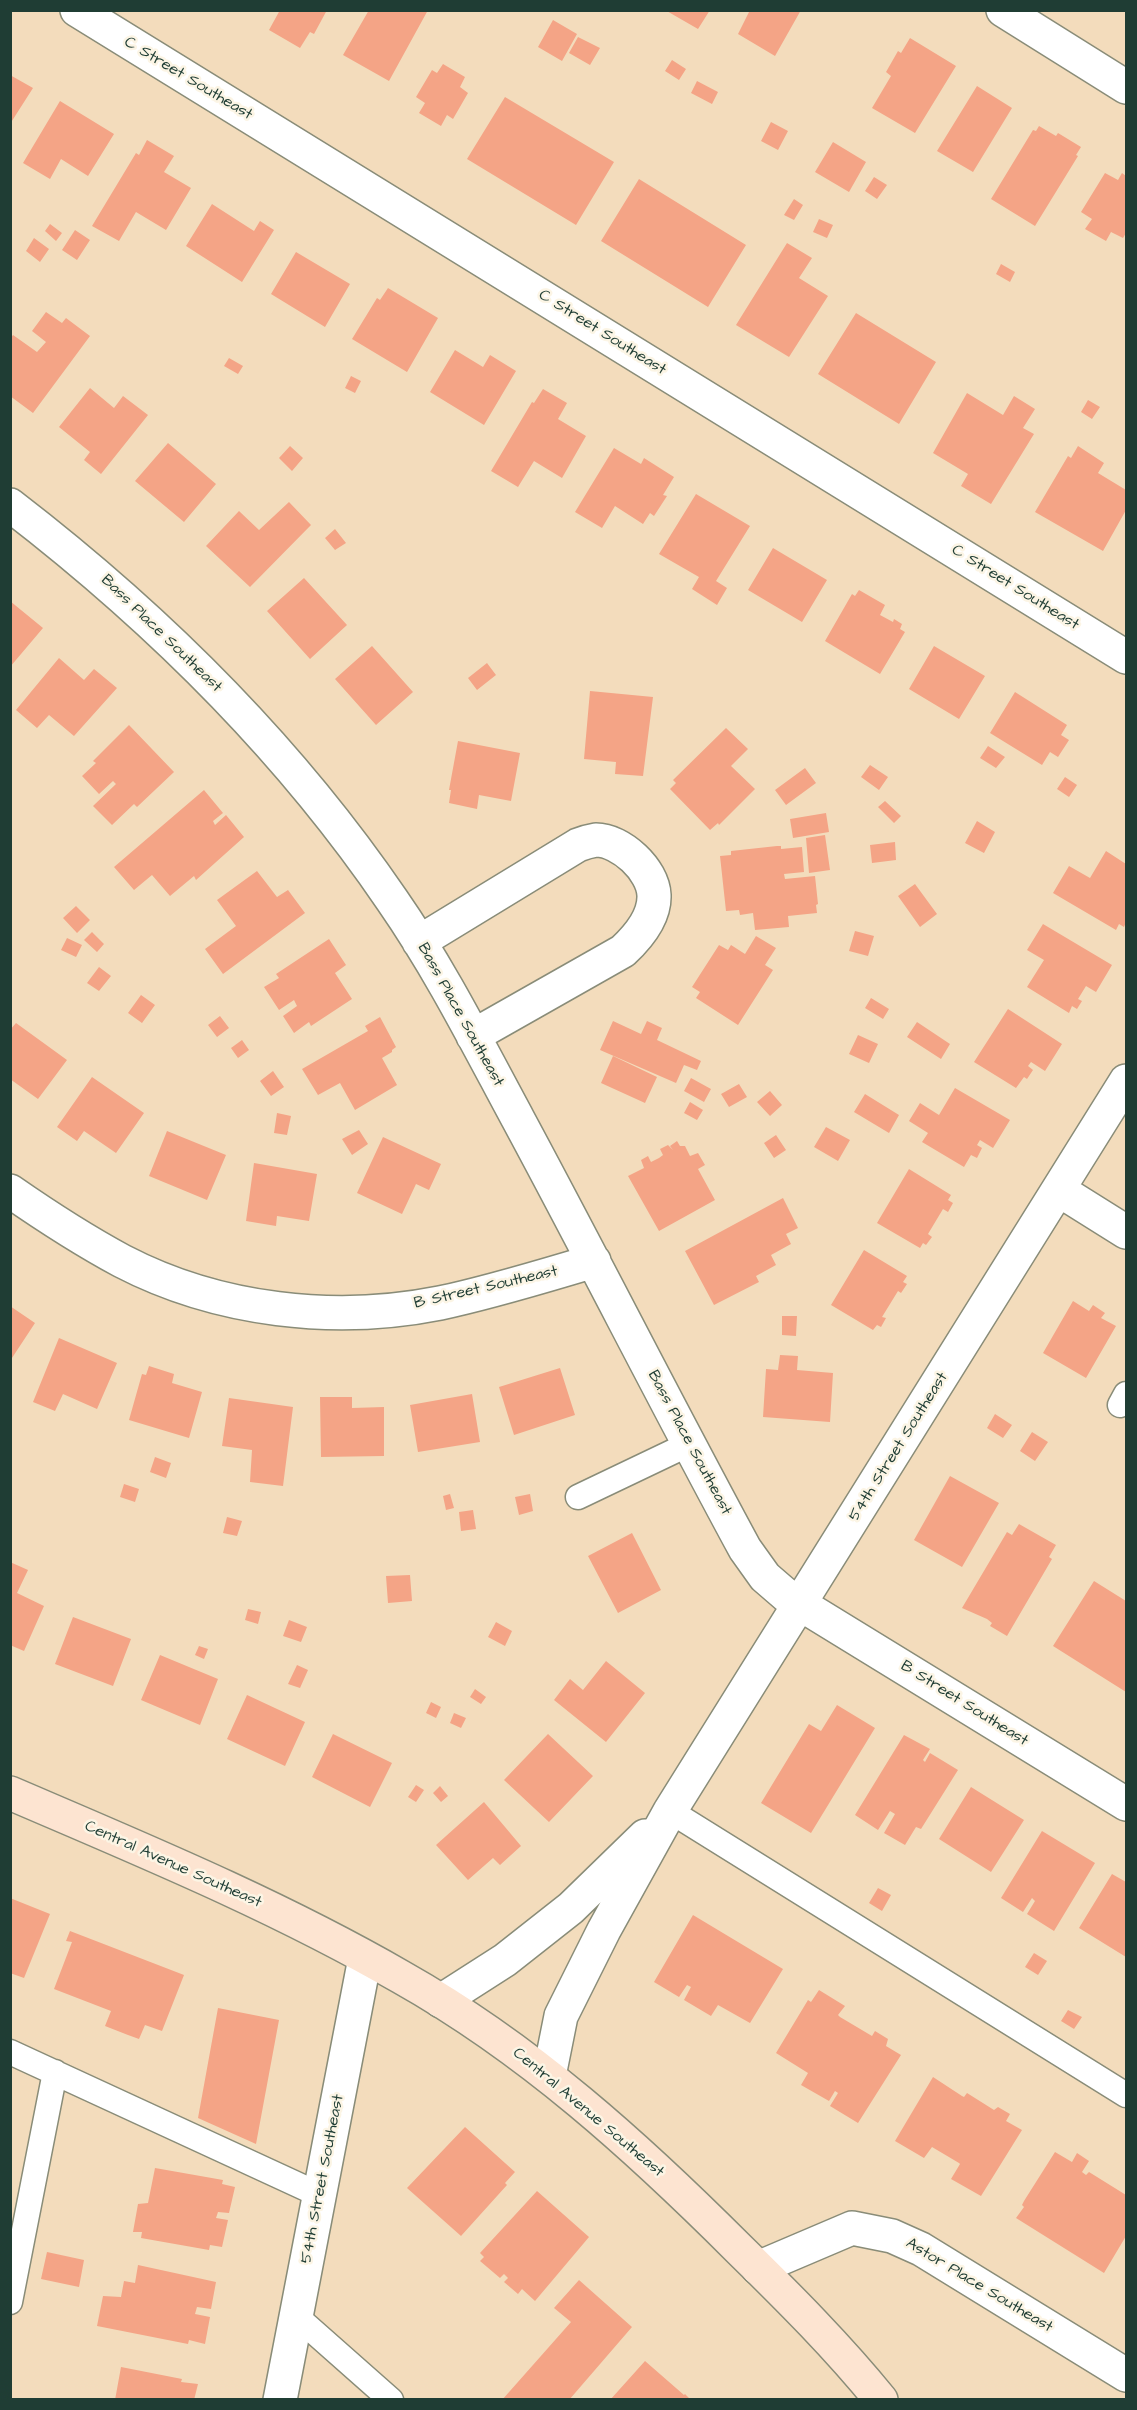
<!DOCTYPE html>
<html>
<head>
<meta charset="utf-8">
<style>
  body { margin:0 }
  #map { position:relative; width:1137px; height:2410px; overflow:hidden; background:#f3dcbc; font-family:"Architects Daughter",sans-serif }
  canvas { display:block }
  .frame { position:absolute; inset:0; border:12px solid #1f3d34; pointer-events:none }
</style>
</head>
<body>
<div id="map">
<canvas width="1137" height="2410"></canvas>
<div class="frame"></div>
</div>
<script>
const context = document.querySelector('canvas').getContext('2d');
context.lineJoin = 'round';
function fillPath(path, color) { context.fillStyle = color; context.fill(path, 'evenodd'); }
function stroke(path, color, width, dash) { context.strokeStyle = color; context.lineWidth = width; context.lineCap = dash ? 'butt' : 'round'; context.setLineDash(dash || []); context.stroke(path); }
function write(font, color, halo, rows, align = 'center') {
  context.font = font + ' "Architects Daughter",sans-serif'; context.lineWidth = 5; context.setLineDash([]); context.textBaseline = 'middle'; context.strokeStyle = halo; context.fillStyle = color; for (const [text, x, y, turn = 0] of rows) {
    context.save(); context.translate(x, y); context.rotate((+turn || 0) * Math.PI / 180); context.textAlign = isNaN(turn) ? turn : align; if (halo) context.strokeText(text, 0, 0); context.fillText(text, 0, 0); context.restore();
  }
}
const building = new Path2D(`
  M 280,10 L 327,10 L 314,34 L 310,32 L 300,48 L 269,30 Z
  M 369,10 L 428,10 L 389,81 L 343,55 Z
  M 665,10 L 710,10 L 698,29 Z
  M 750,10 L 801,10 L 775,56 L 738,34 Z
  M 553,20 L 577,34 L 562,61 L 538,47 Z
  M 578,37 L 600,48 L 590,65 L 569,53 Z
  M 910,38 L 956,66 L 915,133 L 872,108 L 891,76 L 886,72 L 898,51 L 901,53 Z
  M 672,60 L 686,69 L 679,80 L 665,71 Z
  M 443,64 L 465,77 L 460,87 L 468,93 L 453,119 L 447,115 L 441,126 L 419,113 L 425,103 L 416,97 L 432,70 L 437,73 Z
  M 10,75 L 33,88 L 10,124 Z
  M 697,81 L 718,92 L 712,104 L 691,93 Z
  M 977,86 L 1012,108 L 973,172 L 937,151 Z
  M 505,97 L 614,162 L 576,225 L 467,159 Z
  M 60,101 L 114,134 L 88,176 L 61,159 L 50,179 L 23,163 Z
  M 771,122 L 788,131 L 778,150 L 761,141 Z
  M 1039,126 L 1056,136 L 1058,133 L 1081,147 L 1076,155 L 1078,156 L 1035,226 L 991,199 L 1033,130 L 1036,131 Z
  M 147,140 L 174,156 L 164,172 L 191,188 L 166,230 L 136,212 L 119,241 L 92,226 L 136,153 L 139,155 Z
  M 833,142 L 866,162 L 849,192 L 815,172 Z
  M 1105,173 L 1118,180 L 1122,173 L 1126,176 L 1126,233 L 1123,238 L 1111,232 L 1106,241 L 1085,229 L 1092,219 L 1081,212 Z
  M 874,177 L 887,185 L 877,199 L 865,191 Z
  M 639,179 L 746,245 L 708,307 L 601,241 Z
  M 794,199 L 803,205 L 794,220 L 784,215 Z
  M 212,204 L 254,231 L 260,221 L 274,230 L 242,282 L 186,246 Z
  M 819,219 L 833,225 L 827,238 L 813,232 Z
  M 50,224 L 62,233 L 56,241 L 45,231 Z
  M 75,230 L 90,240 L 77,260 L 62,250 Z
  M 34,238 L 49,249 L 40,262 L 26,251 Z
  M 787,243 L 812,258 L 799,278 L 828,296 L 789,357 L 736,325 Z
  M 296,252 L 350,284 L 325,327 L 271,294 Z
  M 1001,264 L 1015,272 L 1010,282 L 996,274 Z
  M 388,288 L 438,318 L 407,372 L 352,339 L 377,298 L 380,300 Z
  M 46,312 L 62,323 L 66,318 L 90,336 L 33,413 L 10,396 L 10,339 L 13,335 L 37,352 L 46,342 L 32,331 Z
  M 856,313 L 936,362 L 899,424 L 818,374 Z
  M 455,350 L 483,367 L 490,355 L 516,371 L 484,425 L 430,392 Z
  M 229,358 L 243,366 L 238,374 L 224,366 Z
  M 351,376 L 361,381 L 355,393 L 345,388 Z
  M 90,388 L 114,408 L 123,396 L 148,415 L 101,474 L 84,460 L 90,452 L 59,427 Z
  M 543,389 L 567,403 L 558,419 L 586,436 L 562,478 L 534,461 L 518,487 L 491,471 L 532,402 L 534,403 Z
  M 967,393 L 1003,415 L 1014,396 L 1035,409 L 1023,428 L 1034,434 L 991,504 L 961,486 L 968,474 L 933,453 Z
  M 1088,400 L 1100,407 L 1092,419 L 1081,412 Z
  M 168,443 L 216,484 L 184,522 L 135,481 Z
  M 290,446 L 303,458 L 292,471 L 279,458 Z
  M 1078,446 L 1104,463 L 1098,473 L 1126,490 L 1126,510 L 1103,551 L 1035,512 L 1068,456 L 1071,458 Z
  M 614,448 L 641,464 L 644,458 L 674,477 L 663,495 L 667,496 L 654,516 L 650,513 L 643,524 L 615,506 L 602,528 L 575,512 Z
  M 696,494 L 750,526 L 716,581 L 727,588 L 717,605 L 692,589 L 699,577 L 659,554 Z
  M 289,502 L 311,525 L 250,587 L 206,546 L 239,511 L 259,530 Z
  M 335,529 L 346,543 L 335,550 L 325,538 Z
  M 773,548 L 827,580 L 802,622 L 748,590 Z
  M 304,578 L 347,625 L 310,659 L 267,611 Z
  M 859,590 L 885,605 L 880,615 L 893,622 L 894,619 L 902,624 L 900,629 L 905,632 L 880,674 L 825,641 L 852,594 L 855,596 Z
  M 10,601 L 43,628 L 10,667 Z
  M 372,646 L 413,692 L 376,725 L 335,679 Z
  M 934,646 L 985,676 L 959,719 L 909,689 Z
  M 59,658 L 84,680 L 94,669 L 117,688 L 74,736 L 49,715 L 37,728 L 16,710 Z
  M 487,663 L 496,675 L 477,690 L 468,678 Z
  M 590,691 L 653,697 L 643,776 L 615,774 L 616,762 L 584,759 Z
  M 1015,692 L 1067,725 L 1061,735 L 1069,740 L 1058,757 L 1050,752 L 1042,765 L 990,733 Z
  M 129,725 L 174,772 L 137,807 L 134,804 L 112,825 L 93,806 L 116,784 L 113,781 L 99,794 L 82,776 L 96,763 L 93,761 Z
  M 726,728 L 748,749 L 731,766 L 755,789 L 719,825 L 718,823 L 710,830 L 670,789 L 676,783 L 673,780 Z
  M 458,741 L 520,753 L 511,801 L 479,795 L 477,809 L 449,803 L 451,790 L 449,790 Z
  M 988,746 L 1005,757 L 996,768 L 980,758 Z
  M 870,765 L 888,777 L 879,790 L 861,777 Z
  M 805,768 L 816,783 L 786,805 L 775,790 Z
  M 1065,777 L 1077,785 L 1069,797 L 1057,789 Z
  M 204,790 L 223,813 L 213,821 L 215,825 L 226,815 L 244,837 L 196,880 L 194,876 L 170,896 L 152,875 L 134,890 L 114,867 Z
  M 885,801 L 901,816 L 894,823 L 878,807 Z
  M 826,813 L 829,832 L 793,838 L 790,819 Z
  M 977,821 L 995,832 L 984,853 L 965,843 Z
  M 825,835 L 830,870 L 809,873 L 806,838 Z
  M 895,842 L 896,860 L 872,863 L 870,845 Z
  M 777,846 L 781,846 L 781,849 L 802,847 L 804,872 L 784,874 L 785,879 L 815,876 L 818,904 L 816,905 L 817,913 L 788,916 L 789,927 L 755,930 L 753,913 L 740,915 L 739,910 L 726,911 L 720,856 L 731,855 L 731,851 Z
  M 1106,851 L 1126,864 L 1126,922 L 1124,927 L 1119,924 L 1116,930 L 1053,893 L 1069,866 L 1090,878 Z
  M 257,871 L 277,897 L 288,890 L 305,913 L 223,974 L 205,949 L 236,926 L 217,900 Z
  M 915,884 L 937,914 L 920,927 L 898,896 Z
  M 76,906 L 90,920 L 77,933 L 63,918 Z
  M 1043,924 L 1112,965 L 1096,992 L 1086,986 L 1078,999 L 1082,1001 L 1077,1009 L 1072,1006 L 1069,1013 L 1027,987 L 1044,960 L 1027,950 Z
  M 855,931 L 874,936 L 868,956 L 849,951 Z
  M 92,932 L 104,944 L 97,952 L 84,940 Z
  M 756,936 L 776,948 L 765,965 L 773,970 L 738,1025 L 696,998 L 700,992 L 692,987 L 719,945 L 728,950 L 731,945 L 745,954 Z
  M 67,938 L 82,945 L 76,957 L 61,950 Z
  M 329,939 L 346,965 L 335,973 L 352,999 L 314,1024 L 311,1026 L 309,1022 L 294,1033 L 283,1016 L 297,1006 L 294,1000 L 279,1010 L 264,987 L 279,978 L 276,974 Z
  M 99,967 L 111,976 L 99,991 L 87,983 Z
  M 141,995 L 155,1005 L 142,1023 L 128,1013 Z
  M 871,998 L 889,1009 L 883,1019 L 865,1008 Z
  M 1008,1009 L 1062,1044 L 1045,1071 L 1031,1062 L 1028,1066 L 1033,1070 L 1027,1079 L 1024,1077 L 1016,1088 L 974,1062 Z
  M 220,1016 L 229,1028 L 217,1037 L 208,1025 Z
  M 380,1017 L 396,1047 L 392,1050 L 392,1052 L 382,1058 L 397,1085 L 355,1110 L 340,1083 L 318,1095 L 302,1069 L 368,1031 L 365,1026 Z
  M 613,1021 L 641,1034 L 647,1021 L 662,1028 L 657,1040 L 701,1061 L 697,1070 L 684,1065 L 676,1083 L 600,1050 Z
  M 917,1022 L 950,1044 L 941,1059 L 907,1037 Z
  M 16,1023 L 67,1060 L 38,1099 L 10,1079 L 10,1030 Z
  M 858,1035 L 878,1044 L 869,1063 L 849,1054 Z
  M 242,1040 L 249,1050 L 238,1058 L 231,1048 Z
  M 613,1056 L 657,1077 L 645,1103 L 601,1083 Z
  M 273,1071 L 284,1087 L 271,1096 L 260,1081 Z
  M 92,1077 L 144,1113 L 116,1153 L 84,1131 L 77,1141 L 57,1127 Z
  M 691,1078 L 711,1089 L 704,1102 L 684,1091 Z
  M 739,1084 L 747,1097 L 729,1107 L 721,1094 Z
  M 955,1088 L 1010,1120 L 993,1148 L 980,1140 L 977,1145 L 982,1148 L 977,1158 L 971,1155 L 964,1167 L 922,1142 L 928,1133 L 909,1121 L 920,1103 L 939,1115 Z
  M 770,1091 L 782,1105 L 770,1116 L 757,1102 Z
  M 865,1094 L 899,1115 L 889,1133 L 854,1112 Z
  M 690,1102 L 703,1110 L 697,1120 L 684,1113 Z
  M 277,1113 L 291,1116 L 287,1135 L 274,1133 Z
  M 826,1127 L 850,1140 L 838,1161 L 814,1147 Z
  M 359,1130 L 368,1144 L 352,1155 L 342,1139 Z
  M 167,1131 L 226,1155 L 207,1200 L 149,1176 Z
  M 776,1135 L 786,1150 L 774,1158 L 764,1143 Z
  M 383,1137 L 441,1164 L 429,1190 L 416,1184 L 402,1214 L 357,1193 Z
  M 677,1141 L 680,1146 L 685,1146 L 690,1156 L 698,1153 L 705,1165 L 698,1169 L 715,1200 L 659,1231 L 628,1176 L 644,1168 L 641,1160 L 648,1156 L 651,1162 L 659,1158 L 663,1155 L 660,1149 L 668,1145 L 673,1150 L 670,1146 Z
  M 254,1163 L 317,1174 L 309,1221 L 277,1216 L 276,1226 L 246,1221 Z
  M 909,1169 L 951,1195 L 948,1200 L 953,1203 L 948,1212 L 943,1209 L 928,1234 L 932,1237 L 926,1245 L 923,1243 L 920,1248 L 877,1223 Z
  M 783,1198 L 798,1228 L 786,1234 L 791,1244 L 771,1255 L 776,1265 L 756,1276 L 759,1282 L 714,1305 L 685,1251 Z
  M 864,1250 L 907,1276 L 903,1282 L 907,1284 L 901,1293 L 898,1291 L 882,1317 L 886,1318 L 881,1327 L 877,1325 L 873,1330 L 831,1305 Z
  M 1073,1301 L 1089,1311 L 1093,1305 L 1105,1313 L 1101,1318 L 1116,1326 L 1086,1378 L 1043,1353 Z
  M 10,1306 L 35,1323 L 10,1361 Z
  M 782,1316 L 797,1316 L 796,1336 L 782,1335 Z
  M 59,1338 L 117,1363 L 97,1409 L 63,1394 L 55,1411 L 33,1402 Z
  M 780,1355 L 798,1356 L 797,1370 L 833,1373 L 830,1422 L 763,1417 L 766,1369 L 778,1370 Z
  M 149,1366 L 174,1374 L 172,1383 L 202,1392 L 189,1438 L 129,1420 L 142,1374 L 146,1375 Z
  M 560,1368 L 575,1415 L 514,1435 L 499,1387 Z
  M 472,1394 L 480,1442 L 418,1452 L 410,1405 Z
  M 320,1397 L 352,1397 L 352,1408 L 384,1407 L 384,1456 L 321,1457 Z
  M 229,1398 L 293,1407 L 283,1486 L 250,1482 L 252,1450 L 222,1446 Z
  M 995,1414 L 1012,1425 L 1003,1438 L 987,1428 Z
  M 1032,1432 L 1048,1442 L 1035,1461 L 1020,1451 Z
  M 155,1457 L 171,1463 L 166,1478 L 150,1472 Z
  M 950,1476 L 999,1503 L 962,1567 L 914,1540 Z
  M 124,1484 L 139,1489 L 135,1502 L 120,1497 Z
  M 450,1494 L 454,1508 L 446,1510 L 443,1496 Z
  M 530,1494 L 533,1511 L 519,1515 L 515,1497 Z
  M 473,1510 L 476,1529 L 461,1531 L 459,1512 Z
  M 227,1517 L 242,1521 L 237,1536 L 223,1533 Z
  M 1019,1524 L 1056,1545 L 1049,1557 L 1052,1559 L 1007,1636 L 990,1626 L 992,1623 L 987,1619 L 962,1608 L 1007,1532 L 1012,1535 Z
  M 632,1533 L 661,1590 L 618,1613 L 588,1556 Z
  M 10,1562 L 28,1570 L 17,1593 L 44,1606 L 24,1651 L 10,1645 Z
  M 410,1575 L 412,1601 L 388,1603 L 386,1576 Z
  M 1094,1581 L 1126,1601 L 1126,1692 L 1053,1646 Z
  M 248,1609 L 261,1612 L 258,1624 L 245,1620 Z
  M 73,1617 L 131,1639 L 113,1686 L 55,1664 Z
  M 289,1620 L 307,1627 L 301,1642 L 283,1636 Z
  M 496,1622 L 512,1631 L 505,1646 L 488,1637 Z
  M 199,1646 L 208,1649 L 204,1659 L 195,1655 Z
  M 160,1655 L 218,1679 L 200,1725 L 141,1700 Z
  M 606,1661 L 645,1693 L 606,1742 L 554,1700 L 570,1679 L 583,1690 Z
  M 297,1665 L 308,1670 L 300,1688 L 288,1684 Z
  M 475,1689 L 486,1697 L 481,1704 L 470,1697 Z
  M 247,1695 L 305,1722 L 285,1766 L 227,1739 Z
  M 431,1702 L 441,1707 L 436,1718 L 426,1713 Z
  M 837,1705 L 875,1728 L 811,1833 L 761,1803 L 809,1724 L 821,1731 Z
  M 454,1713 L 466,1718 L 461,1728 L 450,1723 Z
  M 333,1734 L 392,1763 L 370,1807 L 312,1777 Z
  M 548,1734 L 593,1776 L 549,1822 L 504,1780 Z
  M 904,1735 L 930,1749 L 923,1760 L 925,1762 L 930,1753 L 958,1770 L 921,1829 L 916,1827 L 905,1845 L 884,1833 L 895,1814 L 890,1811 L 878,1830 L 855,1815 Z
  M 416,1785 L 424,1790 L 416,1802 L 408,1797 Z
  M 440,1786 L 448,1796 L 441,1802 L 433,1793 Z
  M 971,1787 L 1024,1820 L 991,1872 L 939,1839 Z
  M 484,1802 L 521,1846 L 500,1865 L 493,1858 L 468,1880 L 436,1845 Z
  M 1042,1831 L 1095,1863 L 1054,1931 L 1027,1914 L 1035,1901 L 1032,1898 L 1023,1912 L 1001,1898 Z
  M 1112,1874 L 1126,1882 L 1126,1957 L 1079,1928 Z
  M 878,1888 L 891,1895 L 882,1911 L 869,1903 Z
  M 10,1898 L 50,1914 L 24,1978 L 10,1973 Z
  M 693,1915 L 783,1969 L 750,2023 L 718,2005 L 711,2016 L 684,2000 L 691,1987 L 687,1985 L 679,1997 L 654,1982 Z
  M 70,1931 L 184,1975 L 162,2031 L 145,2025 L 139,2039 L 128,2035 L 105,2026 L 111,2011 L 54,1989 L 72,1942 L 66,1941 Z
  M 1034,1953 L 1047,1961 L 1038,1975 L 1025,1967 Z
  M 819,1990 L 845,2006 L 838,2015 L 840,2017 L 872,2036 L 875,2031 L 888,2039 L 886,2046 L 901,2055 L 858,2123 L 830,2106 L 838,2093 L 835,2091 L 829,2101 L 801,2085 L 808,2073 L 776,2053 L 808,2000 L 811,2002 Z
  M 218,2008 L 279,2020 L 256,2144 L 198,2118 Z
  M 1068,2010 L 1082,2017 L 1074,2029 L 1061,2021 Z
  M 933,2077 L 962,2096 L 964,2097 L 967,2093 L 994,2110 L 998,2107 L 1010,2114 L 1006,2121 L 1022,2130 L 981,2196 L 951,2179 L 960,2164 L 959,2163 L 932,2147 L 924,2158 L 895,2141 Z
  M 465,2127 L 515,2172 L 505,2183 L 507,2185 L 461,2236 L 407,2188 Z
  M 1055,2152 L 1072,2162 L 1077,2153 L 1089,2161 L 1082,2172 L 1086,2175 L 1089,2172 L 1126,2195 L 1126,2236 L 1104,2273 L 1016,2218 L 1024,2207 L 1022,2205 L 1024,2201 Z
  M 155,2168 L 223,2180 L 222,2184 L 235,2187 L 229,2213 L 218,2212 L 216,2218 L 228,2220 L 222,2247 L 210,2245 L 209,2250 L 141,2238 L 142,2232 L 133,2232 L 138,2204 L 148,2203 Z
  M 537,2191 L 589,2237 L 535,2301 L 522,2289 L 518,2294 L 504,2282 L 508,2278 L 504,2274 L 500,2278 L 480,2261 L 484,2257 L 480,2253 Z
  M 47,2252 L 84,2260 L 79,2287 L 41,2279 Z
  M 138,2265 L 216,2282 L 211,2309 L 197,2307 L 195,2314 L 210,2317 L 205,2344 L 189,2340 L 188,2344 L 97,2326 L 103,2296 L 121,2297 L 124,2281 L 135,2283 Z
  M 579,2280 L 632,2327 L 569,2400 L 502,2400 L 571,2322 L 554,2308 Z
  M 645,2361 L 684,2395 L 685,2394 L 691,2400 L 610,2400 Z
  M 121,2367 L 182,2379 L 181,2382 L 198,2384 L 194,2400 L 115,2400 Z`);
const lane = new Path2D(`
  M 1120,1405 L 1126,1394
  M 578,1497 L 689,1444
  M 670,1811 L 1126,2095
  M 10,2052 L 320,2195
  M 10,2302 L 55,2072
  M 296,2316 L 391,2400`);
const street = new Path2D(`
  M 77,10 L 1126,657
  M 1003,10 L 1126,87
  M 10,505 C 157,618 287,746 392,900 C 440,969 478,1045 518,1119 C 595,1262 668,1407 745,1549 L 765,1577 L 787,1596 L 1126,1804
  M 419,942 L 578,845 C 583,843 590,841 596,840 C 621,840 653,870 654,895 C 655,917 638,937 623,951 L 473,1036
  M 1059,1190 L 1126,1232
  M 10,1191 C 46,1216 83,1240 122,1261 C 218,1311 335,1324 440,1303 C 492,1292 543,1276 594,1261
  M 441,2001 L 505,1960 L 571,1908 L 645,1836
  M 549,2076 L 561,2016 L 604,1930 L 670,1811 L 1126,1081
  M 758,2268 L 852,2228 L 892,2236 L 921,2249 L 1126,2375
  M 280,2400 L 365,1958`);
const secondary = new Path2D(`
  M 10,1793 C 143,1850 276,1905 401,1977 C 529,2049 637,2147 740,2250 C 789,2298 838,2347 881,2400`);
const streetNames = [
  ["C Street Southeast",188,79,31],
  ["C Street Southeast",602,333,32],
  ["C Street Southeast",1015,588,32],
  ["Bass Place Southeast",161,634,44],
  ["Bass Place Southeast",460,1015,61],
  ["B Street Southeast",486,1288,-13],
  ["Bass Place Southeast",689,1443,62],
  ["54th Street Southeast",899,1447,-58],
  ["B Street Southeast",964,1704,32],
  ["Central Avenue Southeast",173,1865,24],
  ["Central Avenue Southeast",588,2113,40],
  ["54th Street Southeast",323,2179,-79],
  ["Astor Place Southeast",979,2286,31]
];
fillPath(building, '#f4a486');
stroke(lane, '#898c78', 27);
stroke(street, '#898c78', 36);
stroke(secondary, '#898c78', 36);
stroke(lane, '#fff', 24);
stroke(street, '#fff', 33);
stroke(secondary, '#fde4d1', 33);
write('16px', '#1f3d34', '#fcf5e5', streetNames);
</script>
</body>
</html>
